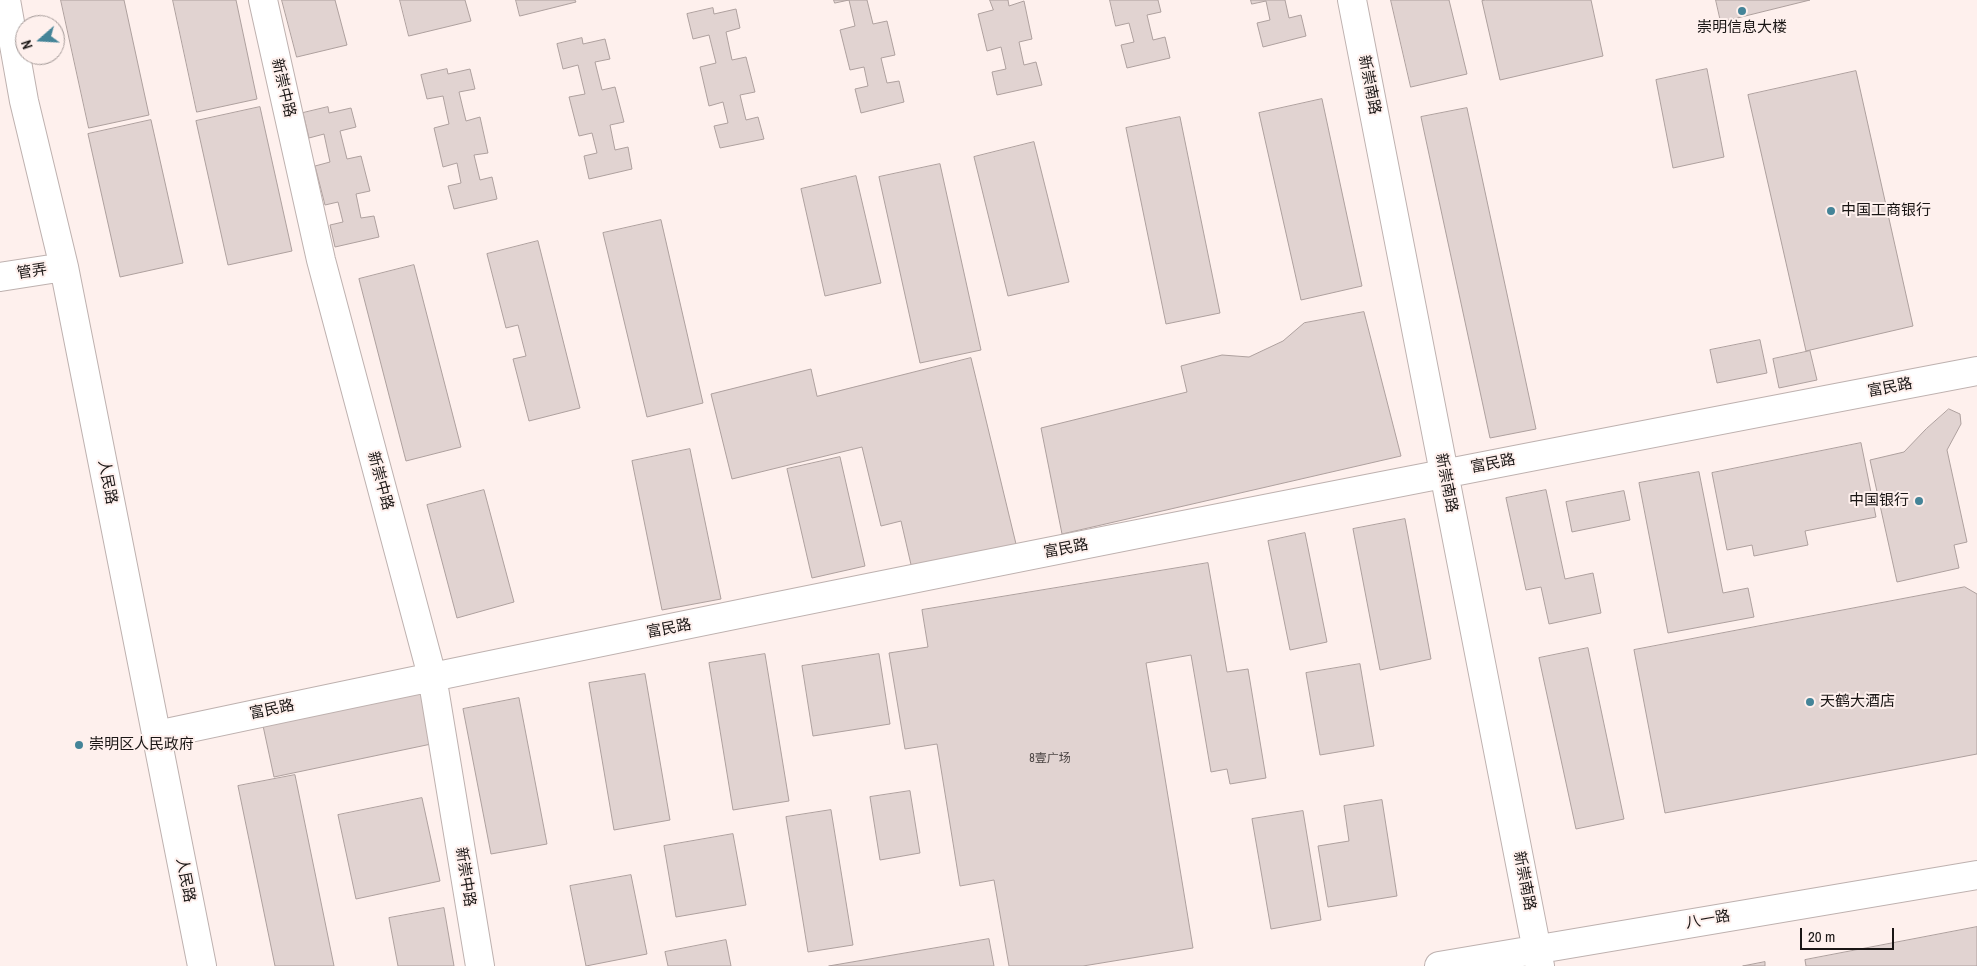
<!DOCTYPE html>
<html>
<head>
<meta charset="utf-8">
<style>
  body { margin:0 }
  #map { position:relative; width:1977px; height:966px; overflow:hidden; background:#fef0ed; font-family:"Archivo Narrow",sans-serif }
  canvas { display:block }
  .north { position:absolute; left:15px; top:15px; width:50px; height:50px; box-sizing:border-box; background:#fef0ed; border:1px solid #a39997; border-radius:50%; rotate:251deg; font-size:14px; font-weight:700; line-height:20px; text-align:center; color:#1a1615 }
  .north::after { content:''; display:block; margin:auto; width:18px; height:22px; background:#448498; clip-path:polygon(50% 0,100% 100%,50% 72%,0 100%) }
  .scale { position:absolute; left:1800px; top:928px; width:94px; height:22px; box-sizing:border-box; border:2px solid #1a1615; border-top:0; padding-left:6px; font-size:15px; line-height:18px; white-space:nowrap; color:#1a1615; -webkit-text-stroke:4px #fef0ed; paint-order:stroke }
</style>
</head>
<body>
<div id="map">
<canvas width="1977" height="966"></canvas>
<div class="north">N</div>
<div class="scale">20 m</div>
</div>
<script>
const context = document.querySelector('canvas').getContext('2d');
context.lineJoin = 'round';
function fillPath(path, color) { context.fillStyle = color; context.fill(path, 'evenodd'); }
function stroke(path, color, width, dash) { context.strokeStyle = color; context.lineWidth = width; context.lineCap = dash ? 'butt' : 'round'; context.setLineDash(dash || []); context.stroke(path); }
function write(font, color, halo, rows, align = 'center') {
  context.font = font + ' "Archivo Narrow","Noto Sans SC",sans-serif'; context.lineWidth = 4; context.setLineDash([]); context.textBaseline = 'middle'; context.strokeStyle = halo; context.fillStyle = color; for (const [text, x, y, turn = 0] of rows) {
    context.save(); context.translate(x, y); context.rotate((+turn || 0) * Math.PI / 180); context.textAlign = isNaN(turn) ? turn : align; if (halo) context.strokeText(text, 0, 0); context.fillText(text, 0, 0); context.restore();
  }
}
const building = new Path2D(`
  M 61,0 L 124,0 L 149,115 L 89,128 Z
  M 173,0 L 236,0 L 257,99 L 197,112 Z
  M 282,0 L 335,0 L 347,45 L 297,57 Z
  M 400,0 L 465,0 L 471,21 L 409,36 Z
  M 516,0 L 575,0 L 576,2 L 520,16 Z
  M 834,0 L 867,0 L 873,24 L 887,21 L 895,55 L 881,58 L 887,83 L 899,81 L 904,102 L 861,113 L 855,89 L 868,86 L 864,67 L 850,70 L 840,30 L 855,26 L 849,0 L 835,3 Z
  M 990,0 L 1008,0 L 1009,6 L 1024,1 L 1032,39 L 1019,42 L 1024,65 L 1036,62 L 1042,85 L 997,95 L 992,72 L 1006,69 L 1001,47 L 987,51 L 978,14 L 993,10 Z
  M 1110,0 L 1158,0 L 1161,12 L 1147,15 L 1153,40 L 1165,37 L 1170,58 L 1127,68 L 1121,45 L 1134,42 L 1129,23 L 1116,26 Z
  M 1251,0 L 1285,0 L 1289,18 L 1301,15 L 1306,36 L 1263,47 L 1257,23 L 1270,20 L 1266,1 L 1252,4 Z
  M 1391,0 L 1449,0 L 1467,74 L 1411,87 Z
  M 1486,0 L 1591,0 L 1603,56 L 1500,80 L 1482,1 Z
  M 1716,0 L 1810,0 L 1721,22 Z
  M 713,8 L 714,14 L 736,9 L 740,28 L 726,32 L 732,60 L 746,57 L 755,92 L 740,95 L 746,120 L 758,117 L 764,139 L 720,148 L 714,126 L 728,123 L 723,102 L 709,106 L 700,67 L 716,63 L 709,35 L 693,39 L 687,14 Z
  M 582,38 L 583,44 L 605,39 L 610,59 L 595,62 L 602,90 L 615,87 L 624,122 L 610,125 L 615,150 L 628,147 L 632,169 L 589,179 L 584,156 L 597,153 L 592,133 L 579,136 L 569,97 L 585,94 L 578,65 L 563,69 L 557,44 Z
  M 447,69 L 448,74 L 470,69 L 475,89 L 459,92 L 466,121 L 480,117 L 488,153 L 474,155 L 480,180 L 492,177 L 497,199 L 454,209 L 448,186 L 461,183 L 457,163 L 443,167 L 434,128 L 449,124 L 443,96 L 427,99 L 421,75 Z
  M 1707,69 L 1724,157 L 1673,168 L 1656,80 Z
  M 1856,71 L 1913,326 L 1806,351 L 1748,95 Z
  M 1322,99 L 1362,286 L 1301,300 L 1259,113 Z
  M 260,107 L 292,251 L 228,265 L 196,121 Z
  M 328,107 L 329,113 L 351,108 L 356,127 L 340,131 L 347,159 L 361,156 L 370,191 L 356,194 L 361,218 L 374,216 L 379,237 L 335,247 L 330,225 L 343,222 L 338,202 L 325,205 L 315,166 L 330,162 L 324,134 L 309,138 L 303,113 Z
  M 1467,108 L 1536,429 L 1490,438 L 1421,117 Z
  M 1180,117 L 1220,313 L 1166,324 L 1126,128 Z
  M 151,120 L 183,263 L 120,277 L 88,134 Z
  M 1034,142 L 1069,282 L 1008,296 L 974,157 Z
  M 940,164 L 981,350 L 920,363 L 879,177 Z
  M 856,176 L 881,283 L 825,296 L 801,189 Z
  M 661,220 L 703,403 L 647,417 L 603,233 Z
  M 538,241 L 580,408 L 529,421 L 513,359 L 526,356 L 518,325 L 506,328 L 487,254 Z
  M 414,265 L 461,447 L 406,461 L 359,279 Z
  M 1364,312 L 1401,456 L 1062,534 L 1041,428 L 1187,392 L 1181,366 L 1222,355 L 1249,357 L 1283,341 L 1304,323 Z
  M 1760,340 L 1767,373 L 1717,383 L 1710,350 Z
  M 1810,351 L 1817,380 L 1779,388 L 1773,359 Z
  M 971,358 L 1016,544 L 912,569 L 901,521 L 881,526 L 862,447 L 732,479 L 711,394 L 811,369 L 817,396 Z
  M 1949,409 L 1960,414 L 1961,424 L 1947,450 L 1967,542 L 1954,545 L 1959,568 L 1897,582 L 1870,460 L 1904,452 L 1926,429 Z
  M 1861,443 L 1876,517 L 1805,531 L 1808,545 L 1754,556 L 1752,545 L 1727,550 L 1712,473 Z
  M 690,449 L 721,599 L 662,610 L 632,461 Z
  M 840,457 L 865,566 L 812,578 L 787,469 Z
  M 1699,472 L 1723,593 L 1748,588 L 1754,617 L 1668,633 L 1639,483 Z
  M 484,490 L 514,602 L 457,618 L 427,505 Z
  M 1546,490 L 1565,579 L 1593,573 L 1601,613 L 1549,624 L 1541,587 L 1526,590 L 1506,498 Z
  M 1624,491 L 1630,520 L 1572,532 L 1566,502 Z
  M 1405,519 L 1431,659 L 1380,670 L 1353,529 Z
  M 1305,533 L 1327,642 L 1290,650 L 1268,541 Z
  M 1208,563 L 1227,672 L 1248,669 L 1266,778 L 1230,784 L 1227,769 L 1211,772 L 1191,655 L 1146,663 L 1193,948 L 1083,966 L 1009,966 L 994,880 L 960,886 L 937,744 L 905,749 L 889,653 L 928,647 L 922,610 Z
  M 1965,587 L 1977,594 L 1977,754 L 1665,813 L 1634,650 Z
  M 1588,648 L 1624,819 L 1576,829 L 1539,658 Z
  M 765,654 L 789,801 L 733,810 L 709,663 Z
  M 879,654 L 890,724 L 813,736 L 802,666 Z
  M 1360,664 L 1374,746 L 1320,755 L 1306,673 Z
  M 645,674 L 670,820 L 614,830 L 589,683 Z
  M 424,688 L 436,743 L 274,777 L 262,721 Z
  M 519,698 L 547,844 L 491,854 L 463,709 Z
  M 295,775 L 334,966 L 275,966 L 238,786 Z
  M 910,791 L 920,853 L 880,860 L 870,797 Z
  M 422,798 L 440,881 L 356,899 L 338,815 Z
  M 1382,800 L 1397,896 L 1328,907 L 1318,846 L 1349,841 L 1344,806 Z
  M 831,810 L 853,945 L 808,952 L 786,817 Z
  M 1303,811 L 1321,920 L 1271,929 L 1252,819 Z
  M 733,834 L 746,905 L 676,917 L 664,846 Z
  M 631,875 L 647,954 L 586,966 L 570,886 Z
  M 444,908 L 454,966 L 398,966 L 389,918 Z
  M 1977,927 L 1977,966 L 1806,966 L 1805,960 Z
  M 989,939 L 994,966 L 829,966 Z
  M 726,940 L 731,966 L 668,966 L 665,952 Z
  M 1765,962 L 1765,966 L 1743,966 Z`);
const minor = new Path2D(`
  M 6,0 L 24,101 L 64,267 L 202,966
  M 263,0 L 321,260 L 432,676 L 480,966
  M 1352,0 L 1540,966
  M 0,277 L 64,267
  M 157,735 C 762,606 1369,487 1977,371
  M 1439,966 L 1977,875`);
const markers = [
  [1742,11,5,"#448498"],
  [1831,211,5,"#448498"],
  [1919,501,5,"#448498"],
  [1810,702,5,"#448498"],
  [79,745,5,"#448498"]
];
const numberNames = [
  ["8壹广场",1050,759]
];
const poiNames = [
  ["崇明信息大楼",1742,28,"center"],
  ["中国工商银行",1841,211],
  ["中国银行",1909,501,"right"],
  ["天鹤大酒店",1820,702],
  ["崇明区人民政府",89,745]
];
const streetNames = [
  ["新崇南路",1369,85,79],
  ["新崇中路",283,88,77],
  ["管弄",32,272,-9],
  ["富民路",1890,388,-11],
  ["富民路",1493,464,-11],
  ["新崇中路",380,481,75],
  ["人民路",107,482,79],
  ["新崇南路",1446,483,79],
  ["富民路",1066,549,-11],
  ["富民路",669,629,-11],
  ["富民路",272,710,-12],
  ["新崇中路",465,877,81],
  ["人民路",185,880,79],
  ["新崇南路",1524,881,79],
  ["八一路",1708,920,-10]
];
fillPath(building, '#e1d3d1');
stroke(building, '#aea09e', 1);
stroke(minor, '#beb1af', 30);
stroke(minor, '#fff', 28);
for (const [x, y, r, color] of markers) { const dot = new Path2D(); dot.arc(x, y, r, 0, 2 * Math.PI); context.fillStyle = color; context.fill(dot); stroke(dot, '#fef0ed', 2); }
write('12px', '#4c4544', null, numberNames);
write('15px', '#1a1615', '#fef0ed', poiNames, 'left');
write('15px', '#1a1615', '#fef0ed', streetNames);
</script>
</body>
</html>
